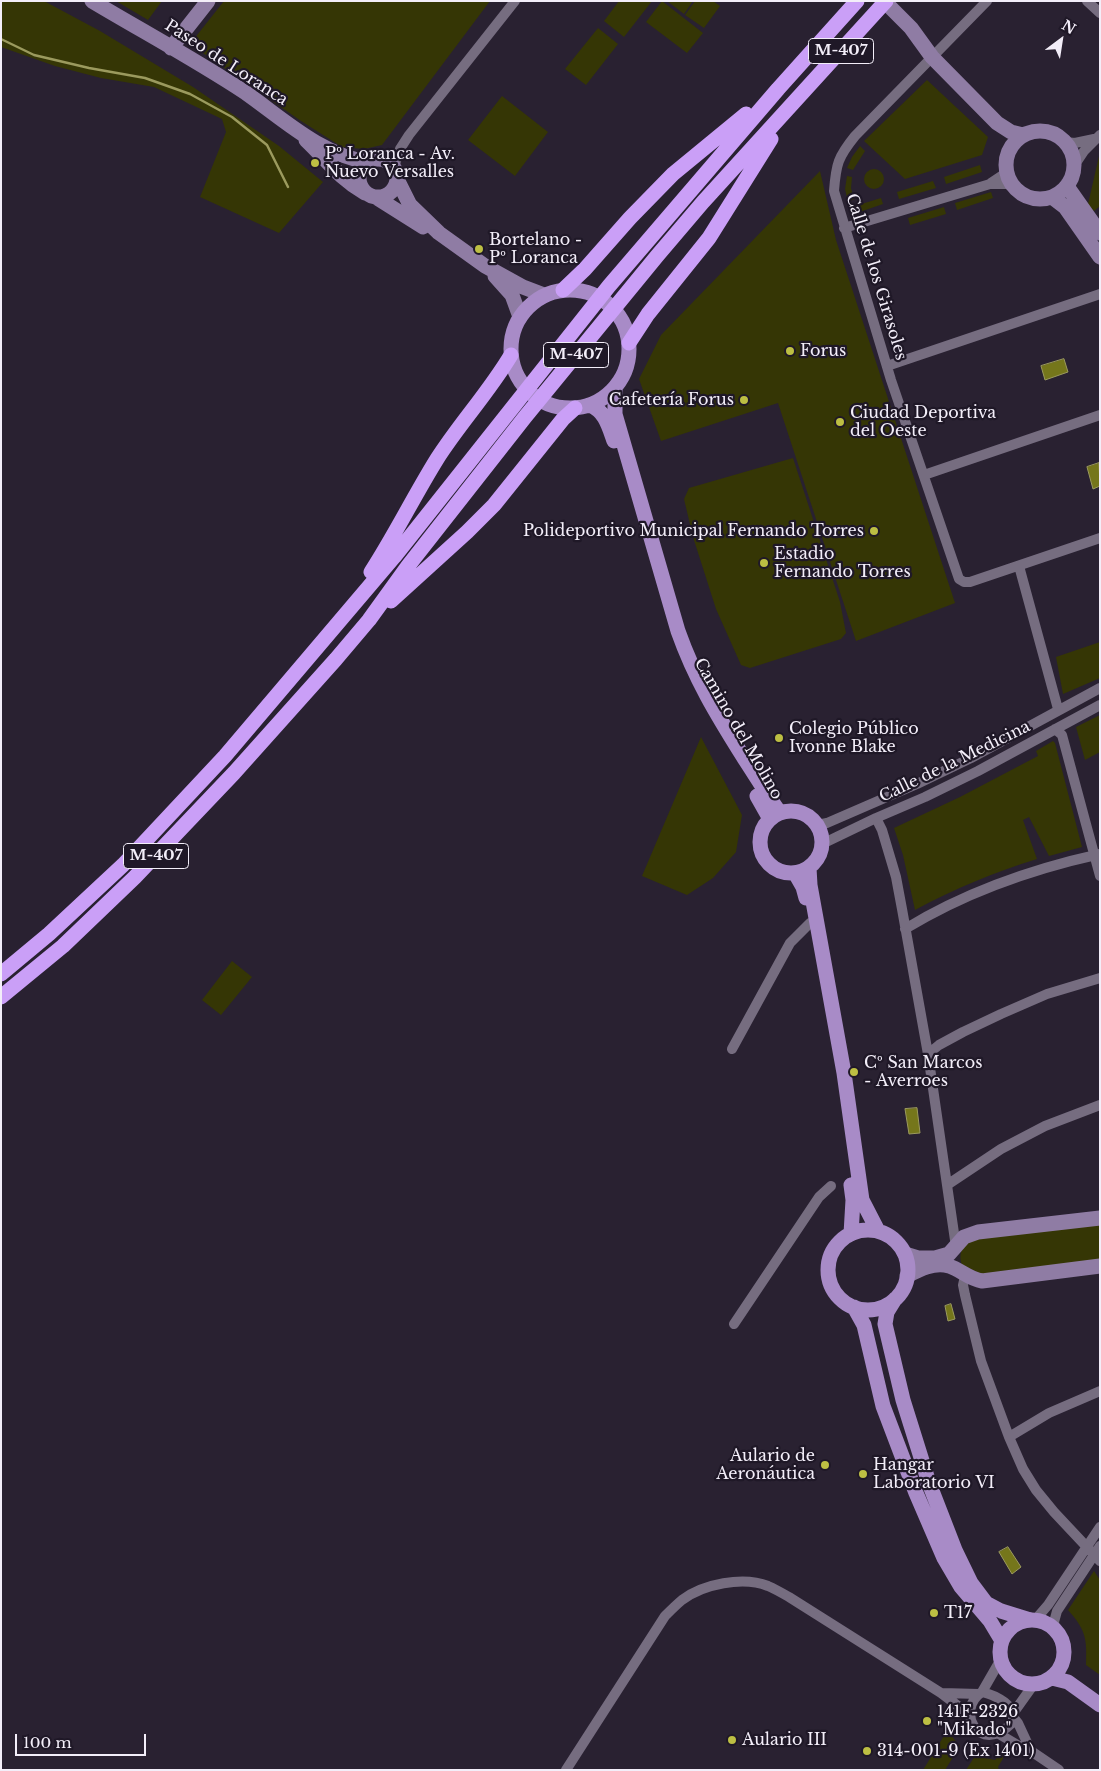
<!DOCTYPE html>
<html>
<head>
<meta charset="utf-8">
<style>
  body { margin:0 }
  #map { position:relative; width:1101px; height:1771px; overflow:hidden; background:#292131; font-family:"Libre Baskerville",serif }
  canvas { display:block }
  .frame { position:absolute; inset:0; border:2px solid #f3eef9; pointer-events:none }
  .north { position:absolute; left:1036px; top:15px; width:50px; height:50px; -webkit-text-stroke:4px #1f1827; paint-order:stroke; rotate:31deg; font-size:14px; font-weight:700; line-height:20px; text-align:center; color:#f3eef9 }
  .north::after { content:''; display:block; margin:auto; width:18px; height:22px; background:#f3eef9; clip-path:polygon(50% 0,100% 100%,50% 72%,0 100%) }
  .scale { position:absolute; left:15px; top:1734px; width:131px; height:22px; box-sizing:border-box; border:2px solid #f3eef9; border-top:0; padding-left:6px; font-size:15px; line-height:18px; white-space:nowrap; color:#f3eef9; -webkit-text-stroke:4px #1f1827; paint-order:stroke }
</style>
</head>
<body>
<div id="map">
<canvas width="1101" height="1771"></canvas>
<div class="frame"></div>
<div class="north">N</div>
<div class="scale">100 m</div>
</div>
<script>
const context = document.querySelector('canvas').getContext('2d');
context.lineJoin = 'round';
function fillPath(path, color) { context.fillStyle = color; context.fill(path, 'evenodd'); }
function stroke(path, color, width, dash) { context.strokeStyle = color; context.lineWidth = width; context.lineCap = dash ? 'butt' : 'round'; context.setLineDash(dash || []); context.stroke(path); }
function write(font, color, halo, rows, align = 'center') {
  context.font = font + ' "Libre Baskerville",serif'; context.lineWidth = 4.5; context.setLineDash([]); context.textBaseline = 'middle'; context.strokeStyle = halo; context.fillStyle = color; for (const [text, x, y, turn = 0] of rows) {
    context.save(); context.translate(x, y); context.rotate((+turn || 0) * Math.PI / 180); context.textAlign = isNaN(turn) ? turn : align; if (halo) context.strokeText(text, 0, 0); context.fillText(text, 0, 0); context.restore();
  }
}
const green = new Path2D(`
  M 1,1 L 44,1 L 100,31 L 193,87 L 279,146 L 323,182 L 279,233 L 200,197 L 226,132 L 222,119 L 154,87 L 101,78 L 55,66 L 1,47 Z
  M 116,1 L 162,1 L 148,20 Z
  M 224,1 L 490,1 L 382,145 L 364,149 L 342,147 L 301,121 L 190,44 Z
  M 619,1 L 652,1 L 624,37 L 604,21 Z
  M 662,1 L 703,33 L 687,53 L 646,22 Z
  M 667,1 L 693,1 L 684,14 Z
  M 695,1 L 713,1 L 720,6 L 704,28 L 685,15 Z
  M 598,28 L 618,44 L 586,85 L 565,69 Z
  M 927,80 L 988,137 L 982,155 L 905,179 L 864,141 Z
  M 502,96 L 548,132 L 515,176 L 468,140 Z
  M 860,146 L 865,151 L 853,170 L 847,168 L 852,157 Z
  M 1100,152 L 1100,206 L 1094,211 L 1088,204 Z
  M 980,165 L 982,172 L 946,184 L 944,177 Z
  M864 179a10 10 0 1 1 20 0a10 10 0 1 1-20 0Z
  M 820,171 L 836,240 L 955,603 L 856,641 L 778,403 L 661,441 L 639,379 L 661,335 Z
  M 847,176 L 852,177 L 851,188 L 854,199 L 848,202 L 845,189 Z
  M 933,181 L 936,188 L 899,199 L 897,192 Z
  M 991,192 L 993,198 L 957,210 L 955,203 Z
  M 881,198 L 883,204 L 854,214 L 852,207 Z
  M 944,207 L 946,214 L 910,225 L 908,218 Z
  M 793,458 L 840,602 L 846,633 L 841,639 L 750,668 L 741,665 L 716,609 L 693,537 L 684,499 L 689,488 Z
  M 1100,642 L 1100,678 L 1063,694 L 1056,657 Z
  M 1100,715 L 1100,752 L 1085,760 L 1076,727 Z
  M 701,737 L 742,815 L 736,852 L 713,878 L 687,895 L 642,876 Z
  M 1053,741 L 1055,743 L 1082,847 L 1049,856 L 1029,817 L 1023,820 L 1037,859 C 995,872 954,889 915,910 L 903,855 L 894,828 L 960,797 L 1038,756 L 1036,751 Z
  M 232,961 L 252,977 L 221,1015 L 202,1000 Z
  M 1100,1222 L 1100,1262 L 986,1276 L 962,1265 C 957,1250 965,1244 978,1236 Z
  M 1094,1571 L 1100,1580 L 1100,1675 L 1086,1665 C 1087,1639 1086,1630 1068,1610 Z
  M 947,1731 L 960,1746 L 945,1770 L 923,1770 Z
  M 1000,1754 L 1005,1755 L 998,1767 L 999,1770 L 966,1770 L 975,1756 L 995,1760 Z`);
const water = new Path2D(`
  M 1064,359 L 1068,372 L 1045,380 L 1041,366 Z
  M 1099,463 L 1100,486 L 1093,489 L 1087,467 Z
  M 917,1108 L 920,1133 L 909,1134 L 905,1109 Z
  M 951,1304 L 955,1319 L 948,1321 L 945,1306 Z
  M 1008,1547 L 1021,1567 L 1012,1574 L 999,1552 Z`);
const stream = new Path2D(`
  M 1,39 L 34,55 L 89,68 L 145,78 L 190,94 L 232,117 L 267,145 L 288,187`);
const street = new Path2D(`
  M 987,1 L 855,136 C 838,157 836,164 834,191 L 891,380 L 959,579 L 964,582 L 970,582 L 1100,538
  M 1087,1 L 1100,13
  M 1065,142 L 1075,143 L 1094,139
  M 1074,166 L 1084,151 L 1100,135
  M 394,167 L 400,149 L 409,135 L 515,1
  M 991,183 L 1003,175 L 1006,168
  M 844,228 L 990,184 L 1007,184 L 1015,187
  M 887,366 L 1100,294
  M 924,475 L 1100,415
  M 1019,566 L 1058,709
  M 1055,729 L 1062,735 L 1100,876
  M 876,818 L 882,830 L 896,877 L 902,909 L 928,1054 L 956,1247
  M 817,825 L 827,823 L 917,784 L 971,758 L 1100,688
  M 822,844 L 876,818 L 925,797 L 978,771 L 1100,705
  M 905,929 C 964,893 1032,869 1100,854
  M 732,1049 L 790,943 L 810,923
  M 928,1054 L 939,1045 L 963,1032 L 1001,1014 L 1047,994 L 1100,978
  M 947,1185 L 1001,1149 L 1045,1126 L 1100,1105
  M 962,1272 L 965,1276 L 963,1285 L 965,1295 L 981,1361 L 1009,1437 L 1023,1469 L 1036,1490 L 1054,1512 L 1100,1561
  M 734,1324 L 819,1197 L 831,1186
  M 1009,1437 L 1049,1413 L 1100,1391
  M 1035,1620 L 1048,1605 L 1100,1527
  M 1055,1629 L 1054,1622 L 1057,1611 L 1100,1546
  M 982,1692 C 995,1695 1019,1706 1012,1723 C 978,1757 955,1709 982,1692 Z
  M 982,1692 L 1001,1659
  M 942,1693 L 979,1694
  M 1014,1712 L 1034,1684
  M 1014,1718 L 1018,1723 L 1031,1751
  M 999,1734 L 1026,1750 L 1031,1751 L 1059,1770
  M 566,1770 L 665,1616 C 670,1611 676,1605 682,1600 C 703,1584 743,1576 768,1586 C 775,1589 782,1593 789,1597 L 941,1693 L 970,1715`);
const secondary = new Path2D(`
  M 92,1 C 144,32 196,60 246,93 C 283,119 321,155 368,162
  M 884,1 L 911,28 L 932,57 L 997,123 L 1011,132 L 1023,135
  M 171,48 L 208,1
  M1006 165a34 34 0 1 1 68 0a34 34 0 1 1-68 0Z
  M 306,140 C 327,160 339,178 365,193
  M359 178a19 19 0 1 1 38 0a19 19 0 1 1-38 0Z
  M 397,179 L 410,205 L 439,233 L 485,266 L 523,287 L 544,295
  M 1068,184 L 1069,189 L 1100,233
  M 1052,197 L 1065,207 L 1100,257
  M 377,198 L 423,227
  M 495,276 L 512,295 L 520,317
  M 905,1254 L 918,1258 L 935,1258 L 949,1254 L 964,1237 L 978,1232 L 1100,1218
  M 907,1276 C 920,1269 934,1262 949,1266 C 961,1270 969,1279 982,1281 L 1100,1266`);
const primary = new Path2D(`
  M511 349a59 59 0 1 1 118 0a59 59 0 1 1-118 0Z
  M 615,389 L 615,414 L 678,631 C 695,679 717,715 744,758 C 756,776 767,795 780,813
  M 589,405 C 605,410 609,427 614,441
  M 757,796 L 770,819
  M760 842a31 31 0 1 1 62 0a31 31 0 1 1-62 0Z
  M 809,868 L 810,885 L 844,1073 L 862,1200 L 878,1231
  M 795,873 L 803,887 L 806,898
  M 851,1185 L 853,1200 L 851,1234
  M828 1270a40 40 0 1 1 80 0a40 40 0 1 1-80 0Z
  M 895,1299 L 887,1312 L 885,1324 L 903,1400 L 929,1483 L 955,1550 L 971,1583 L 986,1603 L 1001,1611 L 1030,1620
  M 854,1307 L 864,1325 L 883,1406 L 916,1493 L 944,1558 L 961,1587 L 990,1621 L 1002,1641
  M1000 1652a32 32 0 1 1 64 0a32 32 0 1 1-64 0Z
  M 1052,1678 L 1068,1682 L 1100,1705`);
const highway = new Path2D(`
  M 563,290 L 585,269 L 630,218 L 673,174 L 746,114
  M 629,343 L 648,314 L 709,238 L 771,139
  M 371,572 C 395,535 414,496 437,459 C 460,423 489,392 511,355
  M 391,601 L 467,532 L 494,505 L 563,419 L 575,408
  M 1,974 L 49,934 L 123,865 L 225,756 L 394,557 L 609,286 L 778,89 L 857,1
  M 1,997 L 63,946 L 135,877 L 234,773 L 336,659 L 369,620 L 408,566 L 525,417 L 657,256 L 703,202 L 886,1`);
const markers = [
  [315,163,5,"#bdbf43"],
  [479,249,5,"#bdbf43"],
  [790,351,5,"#bdbf43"],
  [744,400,5,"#bdbf43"],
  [840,422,5,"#bdbf43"],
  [874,531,5,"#bdbf43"],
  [764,563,5,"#bdbf43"],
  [779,738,5,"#bdbf43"],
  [854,1072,5,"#bdbf43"],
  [825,1465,5,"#bdbf43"],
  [863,1474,5,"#bdbf43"],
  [934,1613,5,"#bdbf43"],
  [927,1721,5,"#bdbf43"],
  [732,1740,5,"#bdbf43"],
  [867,1751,5,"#bdbf43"]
];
const shields = [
  [841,51,65],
  [576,355,65],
  [156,856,65]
];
const shieldNames = [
  ["M-407",841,51],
  ["M-407",576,355],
  ["M-407",156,856]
];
const streetNames = [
  ["Paseo de Loranca",226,63,33],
  ["Calle de los Girasoles",876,277,73],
  ["Camino del Molino",738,729,60],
  ["Calle de la Medicina",955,762,-26]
];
const poiNames = [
  ["Pº Loranca - Av.",325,154],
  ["Nuevo Versalles",325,172],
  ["Bortelano -",489,240],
  ["Pº Loranca",489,258],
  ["Forus",800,351],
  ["Cafetería Forus",734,400,"right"],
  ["Ciudad Deportiva",850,413],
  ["del Oeste",850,431],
  ["Polideportivo Municipal Fernando Torres",864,531,"right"],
  ["Estadio",774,554],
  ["Fernando Torres",774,572],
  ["Colegio Público",789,729],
  ["Ivonne Blake",789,747],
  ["Cº San Marcos",864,1063],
  ["- Averroes",864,1081],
  ["Aulario de",815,1456,"right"],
  ["Aeronáutica",815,1474,"right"],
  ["Hangar",873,1465],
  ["Laboratorio VI",873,1483],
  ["T17",944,1613],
  ["141F-2326",937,1712],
  ["\"Mikado\"",937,1730],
  ["Aulario III",742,1740],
  ["314-001-9 (Ex 1401)",877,1751]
];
fillPath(green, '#353605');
fillPath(water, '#75761b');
stroke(water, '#9b9a5e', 1);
stroke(stream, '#9b9a5e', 2.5);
stroke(street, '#766d80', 10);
stroke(secondary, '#8f7ca4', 15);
stroke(primary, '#a88bc7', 15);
stroke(highway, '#ca9ff7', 15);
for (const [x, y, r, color] of markers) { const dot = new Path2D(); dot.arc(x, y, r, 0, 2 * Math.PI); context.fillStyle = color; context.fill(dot); stroke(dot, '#1f1827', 2); }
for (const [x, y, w] of shields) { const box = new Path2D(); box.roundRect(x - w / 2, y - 12.5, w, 25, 4); context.fillStyle = '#1f1827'; context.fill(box); stroke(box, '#f3eef9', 1); }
write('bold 15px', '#f3eef9', null, shieldNames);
write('16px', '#f3eef9', '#1f1827', streetNames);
write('16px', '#f3eef9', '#1f1827', poiNames, 'left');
</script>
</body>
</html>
